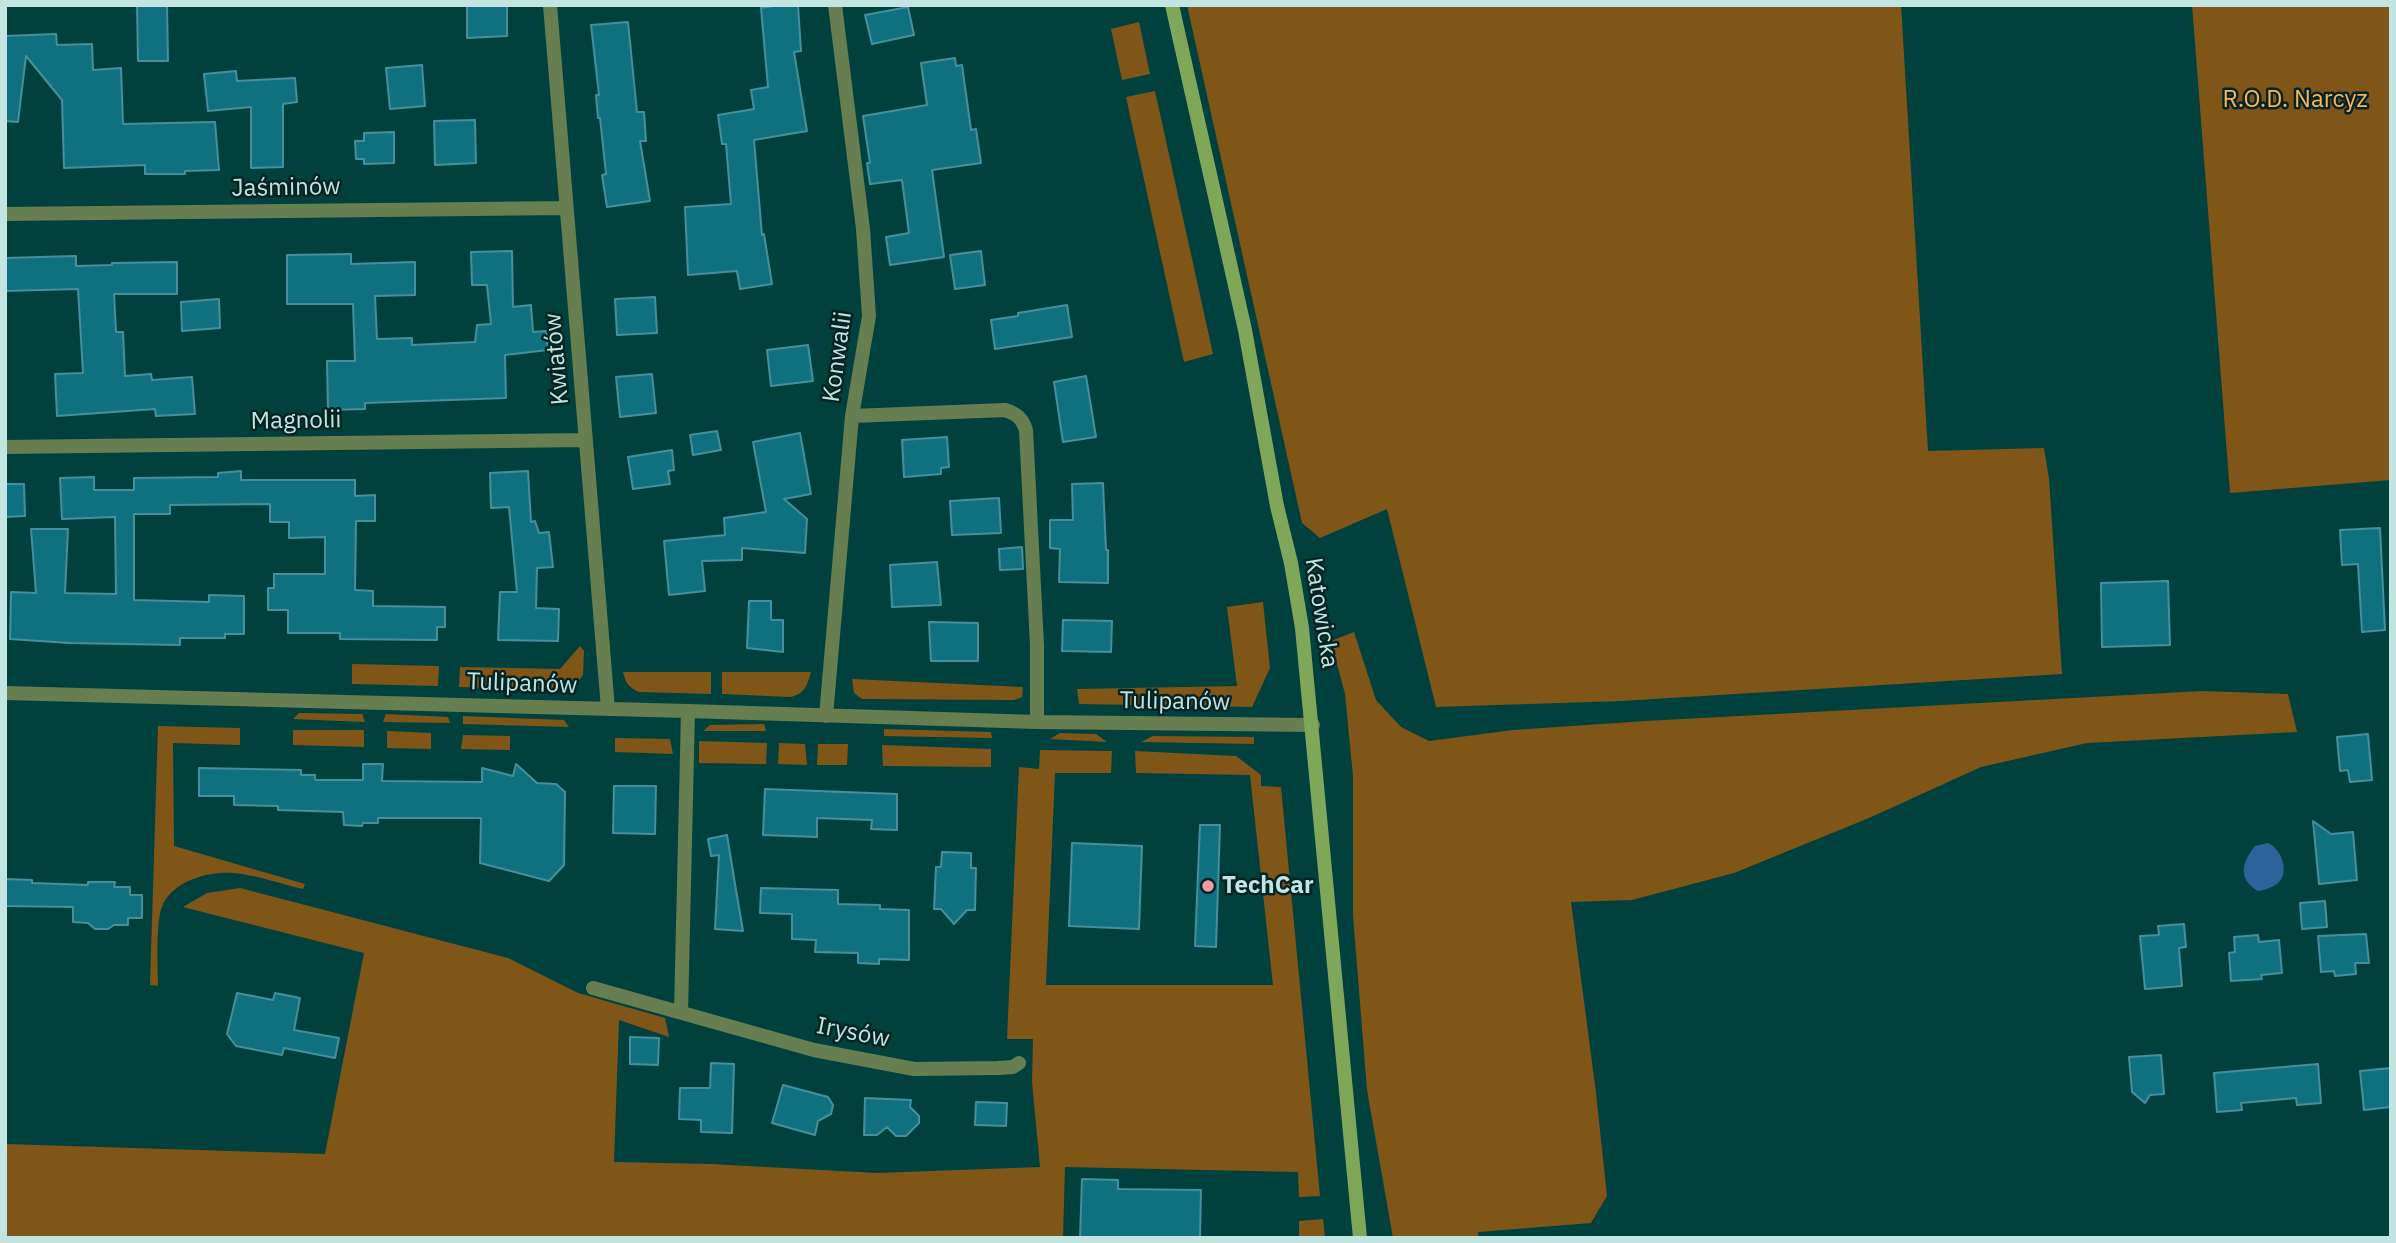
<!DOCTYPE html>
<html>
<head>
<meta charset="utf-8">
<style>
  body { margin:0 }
  #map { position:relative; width:2396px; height:1243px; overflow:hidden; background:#00413e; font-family:"IBM Plex Sans",sans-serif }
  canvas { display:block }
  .frame { position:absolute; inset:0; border:7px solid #c2e5e2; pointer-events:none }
</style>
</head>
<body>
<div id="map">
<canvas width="2396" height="1243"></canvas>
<div class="frame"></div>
</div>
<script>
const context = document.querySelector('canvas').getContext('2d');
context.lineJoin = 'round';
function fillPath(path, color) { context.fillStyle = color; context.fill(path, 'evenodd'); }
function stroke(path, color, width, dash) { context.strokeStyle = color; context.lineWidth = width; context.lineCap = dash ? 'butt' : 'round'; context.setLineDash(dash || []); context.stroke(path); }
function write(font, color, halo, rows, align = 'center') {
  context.font = font + ' "IBM Plex Sans",sans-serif'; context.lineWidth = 5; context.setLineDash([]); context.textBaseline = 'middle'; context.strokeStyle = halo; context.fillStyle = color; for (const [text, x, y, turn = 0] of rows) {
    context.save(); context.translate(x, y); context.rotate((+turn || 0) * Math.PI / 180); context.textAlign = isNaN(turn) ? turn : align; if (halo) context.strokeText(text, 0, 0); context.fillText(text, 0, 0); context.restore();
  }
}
const green = new Path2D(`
  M 1187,5 L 1901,5 L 1928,451 L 2044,448 L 2049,479 L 2062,674 L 1621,701 L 1436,707 L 1387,509 L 1320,538 L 1302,523 Z
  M 2192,5 L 2391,5 L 2391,480 L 2230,493 Z
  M 1139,22 L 1150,74 L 1122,80 L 1111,29 Z
  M 1155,91 L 1213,354 L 1184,362 L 1126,97 Z
  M 1263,602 L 1270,668 L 1252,707 L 1079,704 L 1077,689 L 1237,686 L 1227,607 Z
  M 1354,632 L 1376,700 L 1401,727 L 1429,741 L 1513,730 L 1646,721 L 2203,691 L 2288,694 L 2297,732 L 2087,743 L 1981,767 L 1869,818 L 1734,873 L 1632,900 L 1571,902 L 1596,1093 L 1607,1196 L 1591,1223 L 1478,1232 L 1479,1238 L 1393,1238 L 1367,1090 L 1353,916 L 1353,776 L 1345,694 L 1331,641 Z
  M 580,646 L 584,651 L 583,675 L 572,690 L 459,687 L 460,667 L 560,669 Z
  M 352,664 L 439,666 L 438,686 L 352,684 Z
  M 623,672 L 711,672 L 711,694 L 639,692 C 628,687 626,683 623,672 Z
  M 722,672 L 811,672 C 807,686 805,693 791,697 L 722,694 Z
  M 852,679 L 1023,687 L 1022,697 L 1014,700 L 862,699 L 854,693 Z
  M 299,713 L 362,714 L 365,722 L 293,719 Z
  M 386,714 L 448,717 L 450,723 L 383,722 Z
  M 463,716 L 564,720 L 569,727 L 463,724 Z
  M 710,725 L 764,724 L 766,731 L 703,731 Z
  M 158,726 L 240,728 L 240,745 L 173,743 L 174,846 L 305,884 L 303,889 C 281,884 257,875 234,873 C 209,871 175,880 163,904 C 155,920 158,967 158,986 L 150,985 Z
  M 884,729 L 991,732 L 992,738 L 884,736 Z
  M 293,730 L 364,730 L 364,747 L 293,745 Z
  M 387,731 L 431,733 L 431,749 L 387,748 Z
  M 1060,733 L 1096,734 L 1107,742 L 1050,739 Z
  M 463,735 L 510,736 L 510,750 L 461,749 Z
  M 1153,736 L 1254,737 L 1254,744 L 1141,742 Z
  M 615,738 L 670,739 L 673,754 L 615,752 Z
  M 699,741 L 767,743 L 766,764 L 699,763 Z
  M 779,743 L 805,744 L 807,765 L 778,764 Z
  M 818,744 L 848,744 L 847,765 L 817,765 Z
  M 882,745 L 991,749 L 991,767 L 883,766 Z
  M 1040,750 L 1112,751 L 1111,773 L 1055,773 L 1046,985 L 1273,985 L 1250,775 L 1136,773 L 1135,751 L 1236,756 L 1261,775 L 1261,786 L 1281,787 L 1320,1196 L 1299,1197 L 1298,1172 L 1065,1167 L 1063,1238 L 5,1238 L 5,1144 L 325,1154 L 364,953 L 183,907 L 207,893 L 240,888 L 508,958 L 578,993 L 665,1018 L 669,1037 L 619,1020 L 614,1162 L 711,1164 L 877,1173 L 1040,1167 L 1032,1082 L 1033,1039 L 1007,1039 L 1019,767 L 1039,769 Z
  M 1323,1219 L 1325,1238 L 1299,1238 L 1299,1221 Z`);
const water = new Path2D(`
  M 2268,843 C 2280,848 2290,870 2279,882 C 2274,887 2265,890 2258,891 C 2237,879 2242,862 2255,846 Z`);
const building = new Path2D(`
  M 137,5 L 167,5 L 168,61 L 138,61 Z
  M 467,5 L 507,5 L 507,36 L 467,38 Z
  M 780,5 L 798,5 L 801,51 L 794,52 L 807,131 L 754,140 L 762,235 L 764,234 L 772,284 L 740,289 L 737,271 L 688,275 L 685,207 L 731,204 L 726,144 L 722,144 L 718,115 L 754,109 L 751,90 L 768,87 L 761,8 Z
  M 908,7 L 914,35 L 872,44 L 865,15 Z
  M 628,22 L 637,112 L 644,112 L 646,141 L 640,141 L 650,201 L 607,207 L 602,175 L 606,174 L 600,118 L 598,118 L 596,95 L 599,95 L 591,25 Z
  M 56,34 L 57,45 L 92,44 L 93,70 L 121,68 L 123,124 L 215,122 L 219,170 L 185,171 L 185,174 L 145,174 L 145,165 L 64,168 L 62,100 L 26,56 L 18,122 L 5,121 L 5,36 Z
  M 955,58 L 956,66 L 962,65 L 971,130 L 976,129 L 981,163 L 932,170 L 944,257 L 890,265 L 886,237 L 909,233 L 902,180 L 870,184 L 867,163 L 870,163 L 863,116 L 927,105 L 921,63 Z
  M 422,65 L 425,106 L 390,109 L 386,68 Z
  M 236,71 L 237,81 L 295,78 L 297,102 L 283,104 L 283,167 L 251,168 L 251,107 L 208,111 L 204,74 Z
  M 475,120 L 476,163 L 435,165 L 434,121 Z
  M 394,132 L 394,163 L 364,164 L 364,159 L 356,159 L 355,141 L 364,141 L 364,133 Z
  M 512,251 L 513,307 L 531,305 L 533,332 L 546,331 L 548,350 L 505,355 L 506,398 L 365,403 L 365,409 L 328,410 L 327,361 L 355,361 L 353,304 L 287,304 L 287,255 L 351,254 L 351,264 L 415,262 L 415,295 L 375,296 L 377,339 L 412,338 L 412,345 L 475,342 L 477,325 L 491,324 L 487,285 L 472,285 L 471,252 Z
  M 981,251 L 985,285 L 955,289 L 950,255 Z
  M 76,256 L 76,266 L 112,265 L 112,263 L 177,262 L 177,294 L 114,294 L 116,332 L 123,332 L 125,376 L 151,374 L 152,380 L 192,377 L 195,414 L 156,416 L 155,409 L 57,416 L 55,374 L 83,373 L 78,289 L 5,291 L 5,258 Z
  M 655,297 L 657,333 L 617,335 L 615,299 Z
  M 219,299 L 220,328 L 182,331 L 181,302 Z
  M 1067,305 L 1072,337 L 995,349 L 991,320 L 1018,316 L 1018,313 Z
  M 808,345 L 813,381 L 771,386 L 767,350 Z
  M 652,374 L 656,413 L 620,417 L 616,377 Z
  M 1086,376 L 1096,437 L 1063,442 L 1054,382 Z
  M 717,431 L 721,450 L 693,455 L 690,435 Z
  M 800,433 L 811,494 L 784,499 L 807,519 L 805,553 L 742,548 L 742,560 L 702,561 L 705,591 L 669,595 L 664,541 L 725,535 L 724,518 L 766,512 L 753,442 Z
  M 947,437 L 949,467 L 941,468 L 941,474 L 904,477 L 902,440 Z
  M 672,450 L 674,470 L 668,471 L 670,484 L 633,489 L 628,457 Z
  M 241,471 L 241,480 L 355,480 L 355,496 L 375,495 L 375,521 L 356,521 L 355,590 L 373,591 L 373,606 L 445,607 L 445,627 L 437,627 L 437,640 L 340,639 L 340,633 L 288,633 L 288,610 L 268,610 L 268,588 L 274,588 L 274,574 L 325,574 L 325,537 L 289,538 L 289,522 L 270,522 L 270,504 L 170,505 L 170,514 L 134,514 L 134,600 L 209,602 L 209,595 L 244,596 L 244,634 L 225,634 L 225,638 L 180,638 L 180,645 L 69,643 L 10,639 L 11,592 L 36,593 L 31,529 L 68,529 L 65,593 L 116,594 L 115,517 L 62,519 L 60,478 L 94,477 L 94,490 L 134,490 L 134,478 L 218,477 L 218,473 Z
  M 528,471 L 531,522 L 535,521 L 539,533 L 549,532 L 553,567 L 537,568 L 536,608 L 559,609 L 558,641 L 498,640 L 500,592 L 517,592 L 509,507 L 491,508 L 490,473 Z
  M 1103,483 L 1106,550 L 1108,550 L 1108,583 L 1059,582 L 1060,549 L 1050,548 L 1050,520 L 1073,520 L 1072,484 Z
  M 5,484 L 24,484 L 25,516 L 5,517 Z
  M 999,498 L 1001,533 L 952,535 L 950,501 Z
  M 2380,528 L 2385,630 L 2362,632 L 2358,564 L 2342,565 L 2340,530 Z
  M 1022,547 L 1023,569 L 1000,570 L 999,549 Z
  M 937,562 L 941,605 L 892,607 L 890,565 Z
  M 2168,581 L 2170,645 L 2102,647 L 2101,583 Z
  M 749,601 L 771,601 L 771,620 L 783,620 L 783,652 L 747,648 Z
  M 1063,620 L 1112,621 L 1111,652 L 1062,651 Z
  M 929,622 L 978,623 L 978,661 L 931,661 Z
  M 2368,734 L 2372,780 L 2350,782 L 2348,770 L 2340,771 L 2337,737 Z
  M 363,764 L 383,764 L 382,781 L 482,782 L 482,768 L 513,776 L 516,764 L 537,783 L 556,784 L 565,792 L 564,865 L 549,881 L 480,863 L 481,818 L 378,818 L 378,823 L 363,823 L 362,826 L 344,825 L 343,812 L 278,810 L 278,806 L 234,805 L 234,796 L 199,796 L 199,768 L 301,770 L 301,775 L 315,775 L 315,780 L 363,780 Z
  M 614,786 L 656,786 L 655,834 L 613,833 Z
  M 765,789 L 897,794 L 897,830 L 871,829 L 872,820 L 817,818 L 817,837 L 763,835 Z
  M 2313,821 L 2331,834 L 2353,832 L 2357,880 L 2319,884 Z
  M 1200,825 L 1220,825 L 1216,947 L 1195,946 Z
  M 727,835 L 736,890 L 743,931 L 715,929 L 719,855 L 711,856 L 708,839 Z
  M 1072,843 L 1142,846 L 1139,929 L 1069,926 Z
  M 942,852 L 971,853 L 971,868 L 976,868 L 975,910 L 967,910 L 954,924 L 941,909 L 934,909 L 936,867 L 941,867 Z
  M 5,879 L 32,880 L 32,883 L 88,885 L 88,882 L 115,882 L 114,887 L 130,887 L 130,895 L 142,895 L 142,918 L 128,918 L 128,925 L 114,925 L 108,929 L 95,929 L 88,923 L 73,922 L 73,907 L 5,906 Z
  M 761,888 L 838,890 L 838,904 L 880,905 L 880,909 L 909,910 L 909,960 L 879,959 L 879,964 L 858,963 L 858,953 L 815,952 L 816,940 L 792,939 L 792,914 L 760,913 Z
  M 2325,901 L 2327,927 L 2302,929 L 2300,903 Z
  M 2184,924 L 2186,947 L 2179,948 L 2182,986 L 2145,989 L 2140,936 L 2159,935 L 2158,926 Z
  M 2366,934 L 2369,963 L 2355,963 L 2356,974 L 2335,976 L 2334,971 L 2321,972 L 2318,936 Z
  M 2258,935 L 2259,942 L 2279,940 L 2282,973 L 2261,975 L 2262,979 L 2231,981 L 2229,953 L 2235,952 L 2234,937 Z
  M 237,993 L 273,1000 L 275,993 L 300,998 L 294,1030 L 339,1038 L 335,1058 L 284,1048 L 282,1055 L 236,1046 L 227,1034 Z
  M 630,1037 L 659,1038 L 658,1065 L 630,1064 Z
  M 2161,1055 L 2164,1094 L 2150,1095 L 2145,1103 L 2132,1092 L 2129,1057 Z
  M 711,1063 L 734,1064 L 732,1133 L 701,1132 L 701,1120 L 679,1119 L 680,1088 L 710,1088 Z
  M 2318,1064 L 2321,1103 L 2297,1105 L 2296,1098 L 2241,1103 L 2242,1110 L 2217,1112 L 2214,1073 Z
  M 2391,1068 L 2391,1107 L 2364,1110 L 2360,1071 Z
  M 783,1085 L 828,1097 L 833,1105 L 831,1114 L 818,1121 L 815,1135 L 772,1123 Z
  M 865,1098 L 911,1100 L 910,1107 L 919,1116 L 919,1123 L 906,1136 L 896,1136 L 887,1127 L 877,1135 L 864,1135 Z
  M 976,1102 L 1007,1103 L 1006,1126 L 975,1125 Z
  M 1082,1179 L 1118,1180 L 1118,1189 L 1201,1190 L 1200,1238 L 1080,1238 Z`);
const minor = new Path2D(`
  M 550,5 L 608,709
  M 5,214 L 566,208
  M 852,416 L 1005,410 C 1017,414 1022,418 1026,430 L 1037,645 L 1037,722
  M 5,447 L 586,440
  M 5,693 L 688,711 L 1037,722 L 1313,725
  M 826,716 L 852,416 L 869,316 L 863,229 L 835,5
  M 593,988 L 814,1050 L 914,1069 L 998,1068 L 1013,1067 L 1019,1063
  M 681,1012 L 688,711`);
const secondary = new Path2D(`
  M 1172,5 L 1245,330 L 1277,506 L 1291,563 L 1302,628 L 1360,1238`);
const markers = [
  [1208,886,7,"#f49aa7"]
];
const parkNames = [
  ["R.O.D. Narcyz",2295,100]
];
const streetNames = [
  ["Jaśminów",286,188,-1],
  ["Konwalii",838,357,-82],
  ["Kwiatów",557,359,-95],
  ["Magnolii",296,421,-1],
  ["Katowicka",1321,613,81],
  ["Tulipanów",522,684,2],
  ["Tulipanów",1175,702,1],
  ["Irysów",853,1033,11]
];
const poiNames = [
  ["TechCar",1222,886]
];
fillPath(green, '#805518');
fillPath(water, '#2c639a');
fillPath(building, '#0f7180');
stroke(building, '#478f9c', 2);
stroke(minor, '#677f50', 14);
stroke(secondary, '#80a65a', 14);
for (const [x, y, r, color] of markers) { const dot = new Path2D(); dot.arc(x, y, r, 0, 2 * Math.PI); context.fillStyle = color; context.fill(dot); stroke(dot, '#042423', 2.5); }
write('24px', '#fbb458', '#042423', parkNames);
write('24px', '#c2e5e2', '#042423', streetNames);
write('bold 24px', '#c2e5e2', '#042423', poiNames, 'left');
</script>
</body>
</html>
